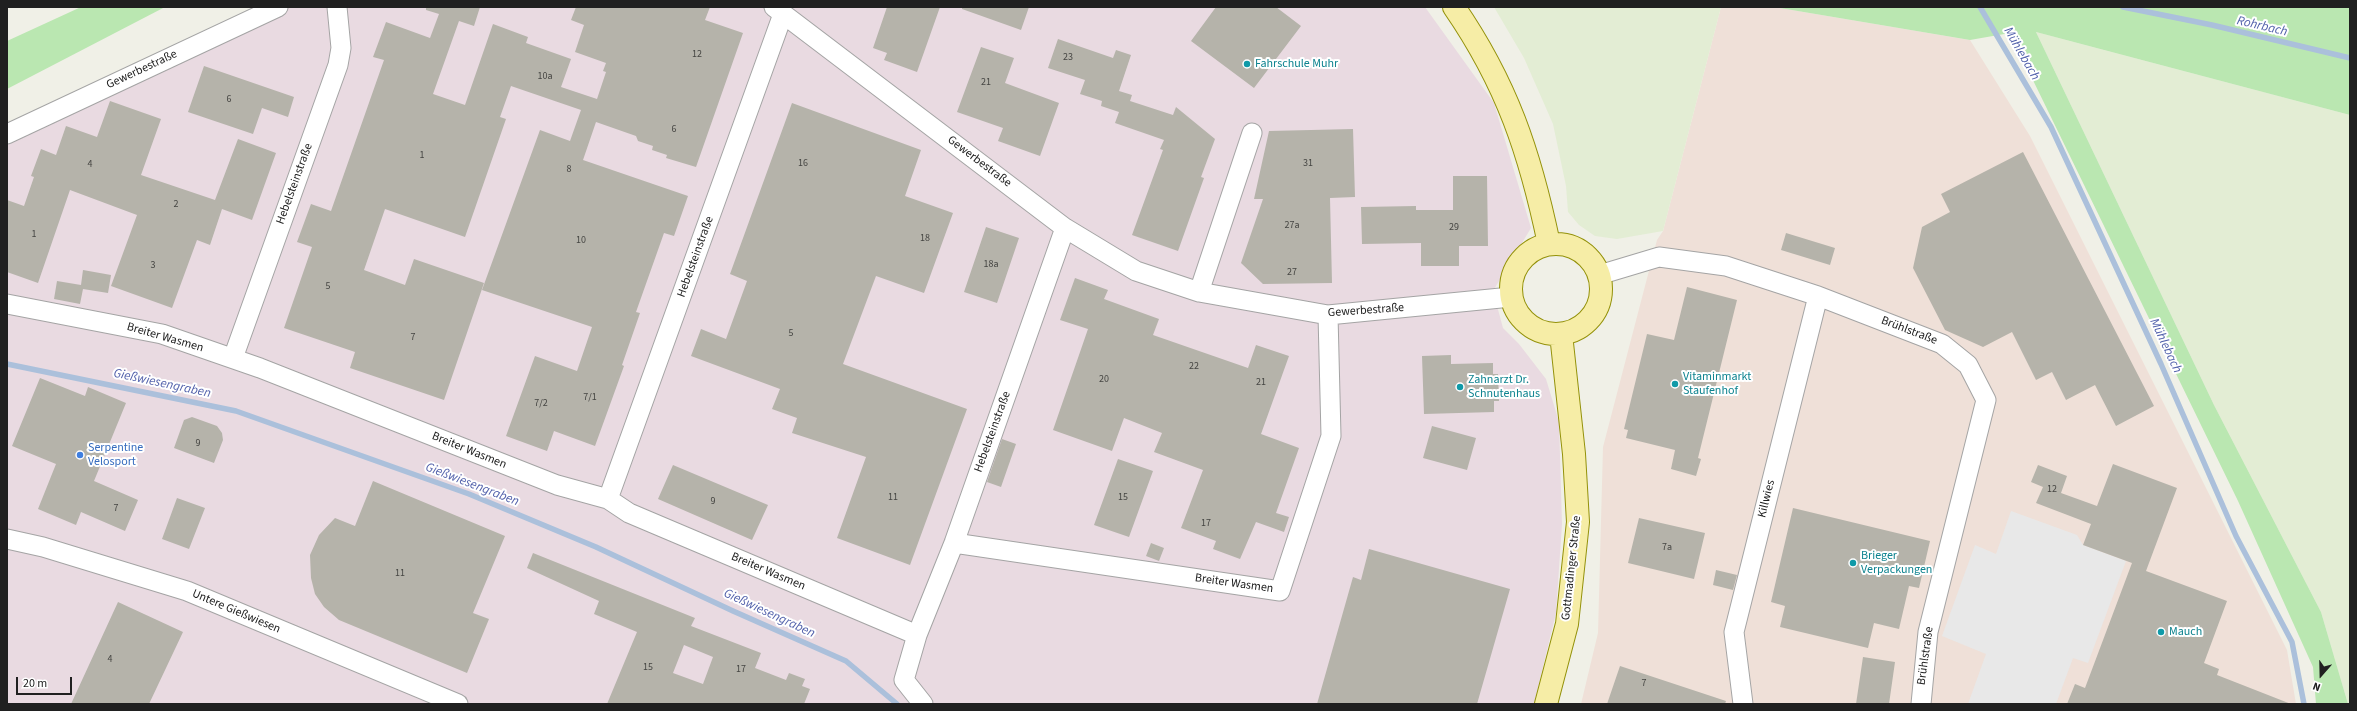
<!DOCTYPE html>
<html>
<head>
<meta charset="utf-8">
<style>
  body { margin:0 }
  #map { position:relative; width:2357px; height:711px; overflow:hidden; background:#f0f0e7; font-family:"Source Sans 3",sans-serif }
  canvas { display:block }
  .frame { position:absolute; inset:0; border:8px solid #202020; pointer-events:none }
  .north { position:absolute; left:2301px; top:655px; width:40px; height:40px; -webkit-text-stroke:3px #fff; paint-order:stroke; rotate:200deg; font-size:11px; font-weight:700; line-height:16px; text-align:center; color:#202020 }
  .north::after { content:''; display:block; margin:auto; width:14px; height:18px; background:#202020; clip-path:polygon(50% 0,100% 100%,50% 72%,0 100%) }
  .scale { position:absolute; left:16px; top:677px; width:56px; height:18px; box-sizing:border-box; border:2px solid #202020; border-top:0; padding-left:5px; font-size:12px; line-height:14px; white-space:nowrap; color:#202020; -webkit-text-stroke:3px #fff; paint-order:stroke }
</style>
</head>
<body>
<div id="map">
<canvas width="2357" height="711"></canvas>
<div class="frame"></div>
<div class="north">N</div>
<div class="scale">20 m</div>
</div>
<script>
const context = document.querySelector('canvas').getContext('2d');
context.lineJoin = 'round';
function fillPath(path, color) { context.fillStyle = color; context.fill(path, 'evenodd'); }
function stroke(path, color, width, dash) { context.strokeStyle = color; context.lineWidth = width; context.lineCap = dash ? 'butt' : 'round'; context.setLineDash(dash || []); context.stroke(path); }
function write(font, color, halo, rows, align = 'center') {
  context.font = font + ' "Source Sans 3",sans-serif'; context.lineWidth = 4; context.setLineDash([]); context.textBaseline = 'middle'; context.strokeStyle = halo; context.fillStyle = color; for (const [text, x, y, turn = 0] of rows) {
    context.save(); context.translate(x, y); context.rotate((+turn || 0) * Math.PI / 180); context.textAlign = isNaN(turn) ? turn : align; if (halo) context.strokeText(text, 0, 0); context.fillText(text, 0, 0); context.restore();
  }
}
const commercial = new Path2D(`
  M 1721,7 L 1774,7 L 1970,40 L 2030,136 L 2287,650 L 2296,704 L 1581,704 L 1598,633 L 1603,447 L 1657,240 L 1663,231 Z`);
const industrial = new Path2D(`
  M 280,7 L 1425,7 L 1494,103 L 1531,228 L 1493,291 L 1503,328 L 1519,344 L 1546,379 L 1559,422 L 1562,524 L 1556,613 L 1534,704 L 7,704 L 7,144 Z`);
const farmland = new Path2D(`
  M 1494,7 L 1721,7 L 1663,231 L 1617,239 L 1595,236 L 1579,225 L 1568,212 L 1566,186 L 1553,124 L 1524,58 Z
  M 2036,32 L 2350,115 L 2350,704 L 2348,704 L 2321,612 L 2214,405 Z`);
const grass = new Path2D(`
  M 81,7 L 165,7 L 7,89 L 7,41 Z
  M 1774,7 L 2350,7 L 2350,115 L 2036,32 L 2214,405 L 2321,612 L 2348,704 L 2316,704 L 2313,667 L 2238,501 L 2010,33 L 1970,40 Z`);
const parking = new Path2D(`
  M 2011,511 L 2077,535 L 2083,545 L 2126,561 L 2088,663 L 2073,658 L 2056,704 L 1968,704 L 1986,654 L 1942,636 L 1975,545 L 1996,554 Z`);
const stream = new Path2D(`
  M 1980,7 L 2051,127 L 2161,364 L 2236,536 L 2292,642 L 2304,704
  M 2123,7 L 2212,25 L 2350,58
  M 7,364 L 236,411 L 469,494 L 596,547 L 733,611 L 846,661 L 897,704`);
const building = new Path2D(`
  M 426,7 L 480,7 L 474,26 L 459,21 L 433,94 L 465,105 L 493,24 L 528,37 L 526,43 L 571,59 L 561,87 L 597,99 L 606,72 L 603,71 L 606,63 L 575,52 L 584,25 L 571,20 L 576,7 L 710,7 L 705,20 L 743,33 L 696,167 L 666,158 L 667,155 L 652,150 L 653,146 L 638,141 L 636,136 L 596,122 L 583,160 L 688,196 L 674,236 L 664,233 L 636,312 L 640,313 L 622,365 L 624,366 L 595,446 L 554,431 L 547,451 L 506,436 L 535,356 L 577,371 L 592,327 L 482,290 L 540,130 L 570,141 L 581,110 L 511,86 L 500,117 L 506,119 L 465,237 L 385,209 L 364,270 L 405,285 L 414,259 L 484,283 L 444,400 L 350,368 L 355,352 L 284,328 L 312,247 L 297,242 L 311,204 L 331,211 L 384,60 L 373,57 L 386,22 L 430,38 L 439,14 L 426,10 Z
  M 887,7 L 940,7 L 917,72 L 884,60 L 887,53 L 873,48 Z
  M 962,7 L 1029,7 L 1021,30 L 962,9 Z
  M 1216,7 L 1276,7 L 1301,26 L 1254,88 L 1191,41 Z
  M 1058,39 L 1113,58 L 1116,50 L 1131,55 L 1119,91 L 1132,95 L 1130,101 L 1173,115 L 1176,107 L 1215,139 L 1201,177 L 1204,178 L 1178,251 L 1132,235 L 1163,150 L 1160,149 L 1164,140 L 1115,123 L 1119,112 L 1101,106 L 1102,101 L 1080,94 L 1085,80 L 1048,68 Z
  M 981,47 L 1014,58 L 1005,83 L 1059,103 L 1040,156 L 998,141 L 1003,128 L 957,112 Z
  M 204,66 L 294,97 L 288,117 L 262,108 L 253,134 L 188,112 Z
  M 110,101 L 161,119 L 141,175 L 215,200 L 238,139 L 276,153 L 252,220 L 222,209 L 210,245 L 197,240 L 172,308 L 111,286 L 137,215 L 70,190 L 38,283 L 7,272 L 7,200 L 24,206 L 34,177 L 31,176 L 41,149 L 56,155 L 66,126 L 97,137 Z
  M 792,103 L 921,150 L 905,196 L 953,213 L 924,293 L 876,276 L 843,364 L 967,409 L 910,565 L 837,538 L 866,457 L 792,433 L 797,418 L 772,409 L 780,389 L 691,356 L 701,329 L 726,339 L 747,281 L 730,274 Z
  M 1353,129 L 1355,197 L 1330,198 L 1332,283 L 1263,284 L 1241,263 L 1263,199 L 1254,199 L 1269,131 Z
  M 2023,152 L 2154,406 L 2116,426 L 2095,385 L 2066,400 L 2052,372 L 2036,380 L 2012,332 L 1983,347 L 1945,330 L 1913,268 L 1922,227 L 1950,212 L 1941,194 Z
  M 1453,176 L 1487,176 L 1488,246 L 1459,246 L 1459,266 L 1421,266 L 1421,243 L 1362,244 L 1361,207 L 1416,206 L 1416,210 L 1453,210 Z
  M 986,227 L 1019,238 L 997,303 L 964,292 Z
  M 1786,233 L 1835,248 L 1830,265 L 1781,250 Z
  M 83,270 L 111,275 L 108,293 L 83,289 L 80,304 L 54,299 L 57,281 L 81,285 Z
  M 1075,278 L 1108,290 L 1104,299 L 1159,319 L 1153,335 L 1248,368 L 1256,345 L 1289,356 L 1261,434 L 1299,448 L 1276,513 L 1289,517 L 1284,532 L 1256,522 L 1240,559 L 1213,549 L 1216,541 L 1181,528 L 1203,470 L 1154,452 L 1162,433 L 1124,418 L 1112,451 L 1053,430 L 1088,329 L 1060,320 Z
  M 1687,287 L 1737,300 L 1698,458 L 1701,459 L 1696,476 L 1671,469 L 1675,450 L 1626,438 L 1628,430 L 1624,429 L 1647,334 L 1674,340 Z
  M 1451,355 L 1451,364 L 1493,363 L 1493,374 L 1498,374 L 1499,401 L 1494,401 L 1494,412 L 1424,414 L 1422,356 Z
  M 40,378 L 85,396 L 88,387 L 126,403 L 94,481 L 138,500 L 125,531 L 81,512 L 76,525 L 38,509 L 56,464 L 12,446 Z
  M 192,417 L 217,426 L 222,433 L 223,440 L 214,463 L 174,448 L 184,420 Z
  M 1432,426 L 1476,438 L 1467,470 L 1423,458 Z
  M 1002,439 L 1016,444 L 1001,487 L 987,482 Z
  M 1118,459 L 1153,471 L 1129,537 L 1094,525 Z
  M 2113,464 L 2177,488 L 2146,571 L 2227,601 L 2204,663 L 2219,669 L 2217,675 L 2291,704 L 2067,704 L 2075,684 L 2085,688 L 2132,563 L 2083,545 L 2091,524 L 2036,503 L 2043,487 L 2031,482 L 2038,465 L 2067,476 L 2061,493 L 2097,506 Z
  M 673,465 L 768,505 L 752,540 L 658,499 Z
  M 373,481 L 505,536 L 473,613 L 489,619 L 467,673 L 339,620 L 324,607 L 315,594 L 311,578 L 310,555 L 319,535 L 335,518 L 355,526 Z
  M 177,498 L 205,508 L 189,549 L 162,539 Z
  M 1793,508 L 1930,541 L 1919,588 L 1909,586 L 1899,629 L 1874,623 L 1868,648 L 1780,627 L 1785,606 L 1771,602 Z
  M 1639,518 L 1705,533 L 1694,579 L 1628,563 Z
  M 1151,543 L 1164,548 L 1159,561 L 1146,556 Z
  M 1369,549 L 1510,589 L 1477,704 L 1317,704 L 1353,577 L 1361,580 Z
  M 533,553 L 695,618 L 691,626 L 761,653 L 755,668 L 786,680 L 789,673 L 805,679 L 802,686 L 810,689 L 804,704 L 607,704 L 637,632 L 594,614 L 599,601 L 527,568 ZM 684,645 L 713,657 L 703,684 L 673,673 Z
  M 1716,570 L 1737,575 L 1733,590 L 1713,585 Z
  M 118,602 L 183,632 L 149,704 L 71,704 Z
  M 1863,657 L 1895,662 L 1889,704 L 1856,704 Z
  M 1620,666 L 1726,701 L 1725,704 L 1607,704 Z`);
const minor = new Path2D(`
  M 774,7 L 1065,228 L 1136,271 L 1199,292 L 1328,315 L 1511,297
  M 7,134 L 278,7
  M 1599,275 L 1659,257 L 1726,266 L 1818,296 L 1942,344 L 1968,365 L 1986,400 L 1928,632 L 1921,704
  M 1199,292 L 1252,133
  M 7,304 L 162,334 L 260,368 L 557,485 L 608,499 L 629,513 L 917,635
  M 233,358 L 338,65 L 341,48 L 337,7
  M 608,499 L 783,14
  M 7,539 L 43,547 L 187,591 L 458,704
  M 954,543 L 1280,591 L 1331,436 L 1328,315
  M 923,704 L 904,680 L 917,635 L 954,543 L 1065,228
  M 1743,704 L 1734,632 L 1818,296`);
const major = new Path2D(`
  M 1454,7 C 1507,84 1530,153 1549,244
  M1511 289a45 45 0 1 1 90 0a45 45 0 1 1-90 0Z
  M 1546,704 L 1567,624 L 1578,522 L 1574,454 L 1561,334`);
const markers = [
  [1247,64,4,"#0f9aa8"],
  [1675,384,4,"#0f9aa8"],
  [1460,387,4,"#0f9aa8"],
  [80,455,4,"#3f7fe0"],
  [1853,563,4,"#0f9aa8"],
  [2161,632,4,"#0f9aa8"]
];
const numberNames = [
  ["12",697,55],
  ["23",1068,58],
  ["10a",545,77],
  ["21",986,83],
  ["6",229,100],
  ["6",674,130],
  ["1",422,156],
  ["16",803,164],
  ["31",1308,164],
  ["4",90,165],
  ["8",569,170],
  ["2",176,205],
  ["27a",1292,226],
  ["29",1454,228],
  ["1",34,235],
  ["18",925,239],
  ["10",581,241],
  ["18a",991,265],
  ["3",153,266],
  ["27",1292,273],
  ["5",328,287],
  ["5",791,334],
  ["7",413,338],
  ["22",1194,367],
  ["20",1104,380],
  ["21",1261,383],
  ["7/1",590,398],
  ["7/2",541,404],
  ["9",198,444],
  ["12",2052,490],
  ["11",893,498],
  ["15",1123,498],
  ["9",713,502],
  ["7",116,509],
  ["17",1206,524],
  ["7a",1667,548],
  ["11",400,574],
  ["4",110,660],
  ["15",648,668],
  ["17",741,670],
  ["7",1644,684]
];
const cultureNames = [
  ["Fahrschule Muhr",1255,64],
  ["Vitaminmarkt",1683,377],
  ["Staufenhof",1683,391],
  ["Zahnarzt Dr.",1468,380],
  ["Schnutenhaus",1468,394],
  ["Brieger",1861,556],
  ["Verpackungen",1861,570],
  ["Mauch",2169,632]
];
const streetNames = [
  ["Gewerbestraße",142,70,-25],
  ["Gewerbestraße",979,162,37],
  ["Hebelsteinstraße",295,184,-70],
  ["Hebelsteinstraße",696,257,-70],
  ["Gewerbestraße",1366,311,-4],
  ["Brühlstraße",1909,331,21],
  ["Breiter Wasmen",165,338,16],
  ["Hebelsteinstraße",993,432,-70],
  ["Breiter Wasmen",469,451,22],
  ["Killwies",1767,499,-76],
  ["Gottmadinger Straße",1572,568,-84],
  ["Breiter Wasmen",768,572,23],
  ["Breiter Wasmen",1234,584,8],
  ["Untere Gießwiesen",236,612,23],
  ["Brühlstraße",1926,656,-82]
];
const shopNames = [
  ["Serpentine",88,448],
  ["Velosport",88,462]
];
const waterNames = [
  ["Rohrbach",2262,27,13],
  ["Mühlebach",2021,54,60],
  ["Mühlebach",2165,346,65],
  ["Gießwiesengraben",162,384,12],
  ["Gießwiesengraben",472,485,21],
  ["Gießwiesengraben",769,614,25]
];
fillPath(commercial, '#efe0d8');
fillPath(industrial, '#e9dae1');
fillPath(farmland, '#e3edd4');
fillPath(grass, '#bae7b1');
fillPath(parking, '#e8e8e8');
stroke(stream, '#abc0db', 5.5);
fillPath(building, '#b5b3aa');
stroke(minor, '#a4a4a4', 21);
stroke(major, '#939109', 24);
stroke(minor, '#fff', 19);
stroke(major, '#f6eda6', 22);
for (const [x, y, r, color] of markers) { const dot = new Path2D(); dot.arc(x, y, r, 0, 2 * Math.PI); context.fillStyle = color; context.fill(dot); stroke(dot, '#fff', 1.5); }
write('10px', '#454542', null, numberNames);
write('12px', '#0d838f', '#fff', cultureNames, 'left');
write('12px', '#202020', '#fff', streetNames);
write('12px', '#366cbe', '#fff', shopNames, 'left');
write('italic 13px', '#5261ab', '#fff', waterNames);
</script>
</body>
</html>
